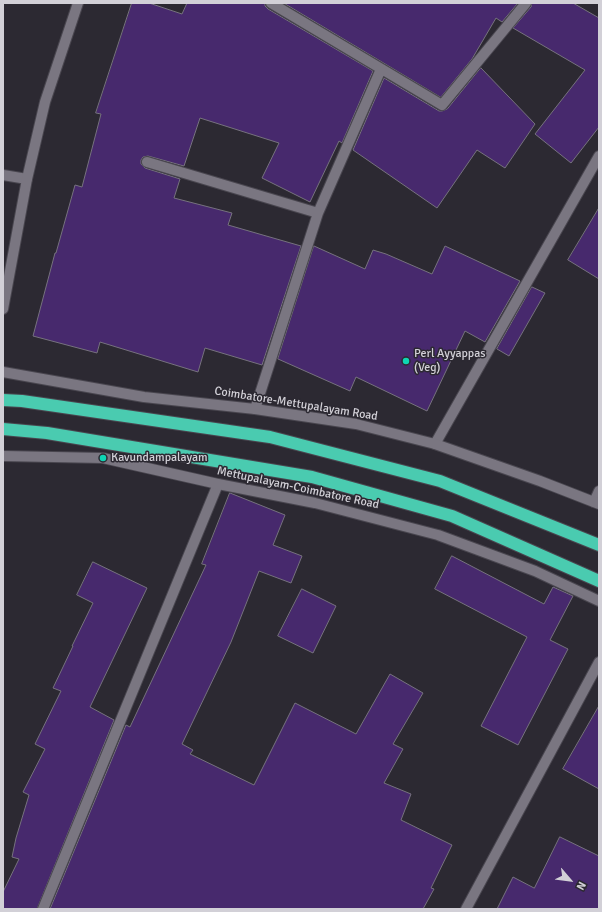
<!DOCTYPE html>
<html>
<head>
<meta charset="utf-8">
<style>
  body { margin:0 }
  #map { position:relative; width:602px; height:912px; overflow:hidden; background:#2c2932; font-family:Signika,sans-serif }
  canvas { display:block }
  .frame { position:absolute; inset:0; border:4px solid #d2d0d7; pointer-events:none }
  .north { position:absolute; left:550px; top:860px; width:40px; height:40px; -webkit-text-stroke:3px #2c2932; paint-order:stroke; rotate:118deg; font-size:11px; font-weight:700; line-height:16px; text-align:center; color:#d2d0d7 }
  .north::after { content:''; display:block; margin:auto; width:14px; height:18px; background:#d2d0d7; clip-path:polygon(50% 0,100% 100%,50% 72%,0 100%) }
</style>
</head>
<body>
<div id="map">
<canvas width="602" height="912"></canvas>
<div class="frame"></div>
<div class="north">N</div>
</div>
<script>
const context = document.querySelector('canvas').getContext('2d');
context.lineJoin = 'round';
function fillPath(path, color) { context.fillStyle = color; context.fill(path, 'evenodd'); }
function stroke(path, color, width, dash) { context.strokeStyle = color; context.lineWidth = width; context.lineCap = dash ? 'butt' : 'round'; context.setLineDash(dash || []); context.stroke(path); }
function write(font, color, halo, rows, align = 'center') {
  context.font = font + ' Signika,sans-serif'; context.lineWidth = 3; context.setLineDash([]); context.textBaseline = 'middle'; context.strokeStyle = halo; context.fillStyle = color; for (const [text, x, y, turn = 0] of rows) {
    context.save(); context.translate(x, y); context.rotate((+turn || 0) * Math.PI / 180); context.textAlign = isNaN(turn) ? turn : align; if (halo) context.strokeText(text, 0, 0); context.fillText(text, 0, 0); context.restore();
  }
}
const building = new Path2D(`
  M 132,3 L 149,3 L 182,14 L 187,3 L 265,3 L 265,6 L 268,9 L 373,71 L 342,143 L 339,141 L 310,202 L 262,178 L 279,143 L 200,118 L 184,166 L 148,156 L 143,157 L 141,160 L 141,164 L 145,168 L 180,179 L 174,198 L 232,213 L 228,225 L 301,246 L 262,365 L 205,348 L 198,372 L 100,342 L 97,353 L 33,336 L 55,253 L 56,253 L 75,185 L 82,187 L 101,114 L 96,113 Z
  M 284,3 L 518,3 L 502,22 L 496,18 L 472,59 L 441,97 Z
  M 532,3 L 573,3 L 599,18 L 599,127 L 571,163 L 535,134 L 585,70 L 513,28 L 531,7 Z
  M 481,68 L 535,124 L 505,168 L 477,150 L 437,208 L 353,150 L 384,78 L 439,111 L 442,111 L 447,109 Z
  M 599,208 L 599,279 L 568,260 Z
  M 314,246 L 365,269 L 373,250 L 386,254 L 432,274 L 445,246 L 520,281 L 485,342 L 465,331 L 427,411 L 356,377 L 350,391 L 278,359 Z
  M 532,287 L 545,293 L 509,356 L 497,349 Z
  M 230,493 L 285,515 L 273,545 L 302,556 L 291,583 L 259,571 L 231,642 L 182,744 L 193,750 L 190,754 L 254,785 L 295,703 L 356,734 L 390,674 L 423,693 L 393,744 L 403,749 L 384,783 L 411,794 L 401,820 L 452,845 L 431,888 L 434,889 L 423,909 L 50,909 L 126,725 L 130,727 L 206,565 L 202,564 Z
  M 452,556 L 544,604 L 553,587 L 573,596 L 550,640 L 568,649 L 518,745 L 481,726 L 527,637 L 435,589 Z
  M 93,562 L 147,588 L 90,707 L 114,720 L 37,909 L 3,909 L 3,892 L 19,859 L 12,857 L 16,838 L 29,795 L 23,792 L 45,749 L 35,744 L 61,691 L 53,688 L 73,646 L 72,646 L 93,603 L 77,595 Z
  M 302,589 L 336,606 L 313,653 L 278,636 Z
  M 599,706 L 599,789 L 563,769 Z
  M 560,837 L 599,856 L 599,909 L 497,909 L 513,877 L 534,888 Z`);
const lane = new Path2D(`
  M 594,502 L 599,491`);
const street = new Path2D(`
  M 271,3 L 442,105 L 526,3
  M 147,162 L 318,213
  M 3,175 L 27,179
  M 255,409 L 318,213 L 381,69
  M 435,444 L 599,156
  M 43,909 L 218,484`);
const secondary = new Path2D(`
  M 3,309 L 27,179 L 45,102 L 78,3
  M 3,372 L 144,397 L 255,409 L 356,424 L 435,444 L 540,481 L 599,504
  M 3,456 L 103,458 L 218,484 L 315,503 L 438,535 L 535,571 L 599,601
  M 466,909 L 599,662`);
const highway = new Path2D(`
  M 3,400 L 22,401 L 270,437 L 440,481 L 599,545
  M 3,429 L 47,433 L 312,477 L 452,516 L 599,581`);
const markers = [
  [406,361,4,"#0ed5b4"],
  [103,458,4,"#0ed5b4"]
];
const poiNames = [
  ["Perl Ayyappas",414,354],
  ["(Veg)",414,368],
  ["Kavundampalayam",111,458]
];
const streetNames = [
  ["Coimbatore-Mettupalayam Road",296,404,9],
  ["Mettupalayam-Coimbatore Road",298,488,12]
];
fillPath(building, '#47296d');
stroke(building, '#76727e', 1);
stroke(lane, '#49464f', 12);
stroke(street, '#49464f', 12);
stroke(secondary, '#49464f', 12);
stroke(highway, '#49464f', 14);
stroke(lane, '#7a7681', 10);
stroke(street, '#7a7681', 10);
stroke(secondary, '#7a7681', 10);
stroke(highway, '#4acbb0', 12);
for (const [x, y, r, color] of markers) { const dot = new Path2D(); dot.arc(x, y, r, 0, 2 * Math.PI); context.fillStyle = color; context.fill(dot); stroke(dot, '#2c2932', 1.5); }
write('12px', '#d2d0d7', '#2c2932', poiNames, 'left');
write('12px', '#d2d0d7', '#2c2932', streetNames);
</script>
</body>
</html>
